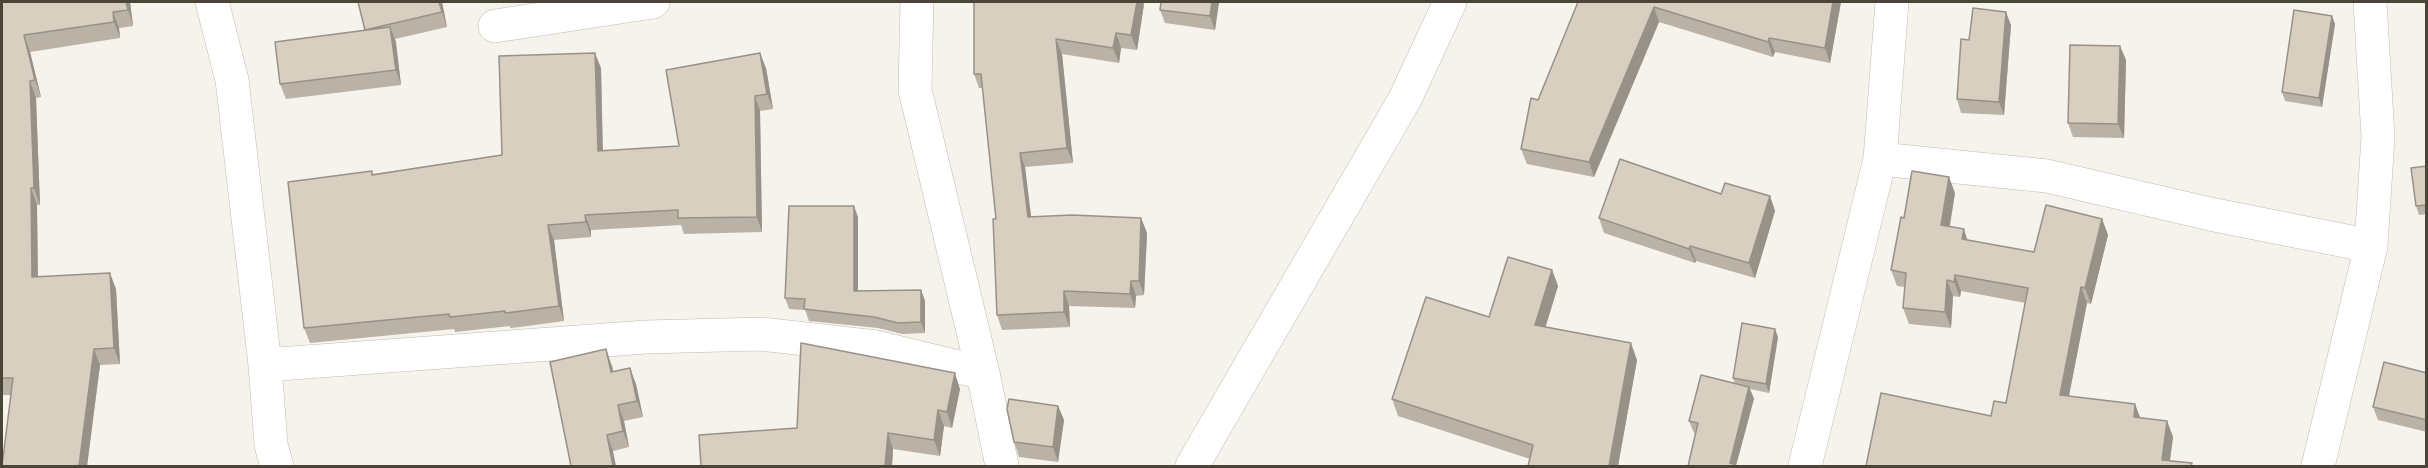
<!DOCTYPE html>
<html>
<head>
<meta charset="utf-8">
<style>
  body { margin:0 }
  #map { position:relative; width:2428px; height:468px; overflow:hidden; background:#f6f3ec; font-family:Montserrat,sans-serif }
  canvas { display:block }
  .frame { position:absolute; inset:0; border:3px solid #4b4439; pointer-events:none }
</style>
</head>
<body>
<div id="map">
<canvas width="2428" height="468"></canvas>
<div class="frame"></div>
</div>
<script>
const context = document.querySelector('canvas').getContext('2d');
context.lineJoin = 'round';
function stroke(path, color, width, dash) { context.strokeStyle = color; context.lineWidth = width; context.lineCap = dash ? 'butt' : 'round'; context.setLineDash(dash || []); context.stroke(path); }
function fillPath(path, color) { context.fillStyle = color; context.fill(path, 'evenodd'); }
const minor = new Path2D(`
  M 212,2 L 232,80 L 265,365 L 271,445 L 277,466
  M 917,2 L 915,90 L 983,373 L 1002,466
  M 495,26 L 653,2
  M 1880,159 L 2047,176 L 2210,214 L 2371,246
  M 265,365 L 646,337 L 761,334 L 876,347 L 983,373
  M 1192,466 L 1405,99 L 1450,2
  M 1805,466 L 1880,159 L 1892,2
  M 2318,466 L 2371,246 L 2378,137 L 2370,2`);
const wall = new Path2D(`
  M 2,2 L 130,2 L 133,26 L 119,28 L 120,38 L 30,52 L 41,97 L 36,98 L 40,205 L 37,205 L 38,277 L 116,289 L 120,364 L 100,365 L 87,466 L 2,466 L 11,395 L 2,395 Z
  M 442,2 L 447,27 L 395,39 L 401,85 L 286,99 L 280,84 L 365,30 Z
  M 1219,2 L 1215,30 L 1165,23 L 1160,10 Z
  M 1578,2 L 1841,2 L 1830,63 L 1775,52 L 1773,57 L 1659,22 L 1594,177 L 1527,164 L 1521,149 L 1538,100 Z
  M 1144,4 L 1137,50 L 1121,48 L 1119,63 L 1062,54 L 1073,163 L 1025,167 L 1031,217 L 1141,218 L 1147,233 L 1144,295 L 1136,296 L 1135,308 L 1069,306 L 1070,327 L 1002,330 L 997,315 L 996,219 L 983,88 L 979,88 L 974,74 Z
  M 2332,16 L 2335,24 L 2322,107 L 2285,101 L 2282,92 Z
  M 2011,25 L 2004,115 L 1961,113 L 1957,99 L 1969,40 Z
  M 2120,46 L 2126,60 L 2124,138 L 2073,137 L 2068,123 Z
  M 601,68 L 603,151 L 679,146 L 766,68 L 773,109 L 760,111 L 762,232 L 684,234 L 681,225 L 591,230 L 591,237 L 554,240 L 564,321 L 520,327 L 510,328 L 510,326 L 455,332 L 454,329 L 310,343 L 304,328 L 373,174 L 502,155 Z
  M 2427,166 L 2427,214 L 2419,215 L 2416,206 Z
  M 1955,193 L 1950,226 L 1968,240 L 2034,252 L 2102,219 L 2108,235 L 2091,304 L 2087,303 L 2069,396 L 2135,404 L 2140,418 L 2167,421 L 2173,437 L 2170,461 L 2193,466 L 1991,416 L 2006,403 L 2026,303 L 1961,291 L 1960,297 L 1953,296 L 1951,328 L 1909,324 L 1903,308 L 1905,287 L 1897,286 L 1891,270 Z
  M 1721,194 L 1770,196 L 1775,211 L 1755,278 L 1696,261 L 1695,263 L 1604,233 L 1599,218 Z
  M 858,217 L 858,291 L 921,290 L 925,301 L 925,333 L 902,334 L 878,328 L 809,321 L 805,310 L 789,309 L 785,298 Z
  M 1552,270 L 1558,286 L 1545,327 L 1637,360 L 1618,466 L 1528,466 L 1530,459 L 1398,416 L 1392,399 L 1489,317 Z
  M 1778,337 L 1769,393 L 1750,389 L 1754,399 L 1696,434 L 1694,433 L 1689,421 L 1735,384 L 1733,378 Z
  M 612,366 L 613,371 L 636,384 L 643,417 L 624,421 L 629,447 L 613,451 L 571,466 Z
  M 2427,373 L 2427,432 L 2378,420 L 2373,407 Z
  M 960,389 L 952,428 L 944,426 L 940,456 L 893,449 L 892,466 L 701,466 L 797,428 Z
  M 1058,406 L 1064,420 L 1058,462 L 1019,457 L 1014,442 Z`);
const shadedWall = new Path2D(`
  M 126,2 L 130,2 L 133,26 L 128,10 Z
  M 439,2 L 442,2 L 447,27 L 442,12 Z
  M 1137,2 L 1143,2 L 1144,4 L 1137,50 L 1131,35 Z
  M 1212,2 L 1219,2 L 1215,30 L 1210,16 Z
  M 1833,2 L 1841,2 L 1830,63 L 1825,48 Z
  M 1654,7 L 1659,22 L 1594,177 L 1589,162 Z
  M 113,12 L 119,28 L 120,38 L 114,22 Z
  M 2006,12 L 2011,25 L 2004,115 L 1999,102 Z
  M 2332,16 L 2335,24 L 2322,107 L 2319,98 Z
  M 390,27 L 396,42 L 401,85 L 396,70 Z
  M 1116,33 L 1121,48 L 1119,63 L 1113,48 Z
  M 24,35 L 30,52 L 41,97 L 35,80 Z
  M 1769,38 L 1775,52 L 1773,57 L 1768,42 Z
  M 1056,39 L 1062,54 L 1073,163 L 1067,148 Z
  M 2120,46 L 2126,60 L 2124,138 L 2118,124 Z
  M 595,53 L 601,68 L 603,166 L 598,151 Z
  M 760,53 L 766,68 L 773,109 L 767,94 Z
  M 30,81 L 36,98 L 40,205 L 34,188 Z
  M 755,96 L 760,111 L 762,232 L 757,217 Z
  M 1020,153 L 1025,167 L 1033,232 L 1028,217 Z
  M 1949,177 L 1955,193 L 1947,241 L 1941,225 Z
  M 31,188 L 37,205 L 38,294 L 32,277 Z
  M 1770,196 L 1775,211 L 1755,278 L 1749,263 Z
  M 854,206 L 858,217 L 858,302 L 854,291 Z
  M 585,215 L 591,230 L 591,237 L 586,222 Z
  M 1141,218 L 1147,233 L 1144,295 L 1139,281 Z
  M 2102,219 L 2108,235 L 2091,304 L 2085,288 Z
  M 548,225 L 554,240 L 564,321 L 559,306 Z
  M 1964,229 L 1969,245 L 1962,239 Z
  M 1690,246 L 1696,261 L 1695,263 L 1689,249 Z
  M 1552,270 L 1558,286 L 1541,342 L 1535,325 Z
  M 110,273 L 116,289 L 120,364 L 114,348 Z
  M 1955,275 L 1961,291 L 1960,297 L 1954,282 Z
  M 1947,280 L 1953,296 L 1951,328 L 1945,312 Z
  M 1131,281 L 1136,296 L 1135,308 L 1130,294 Z
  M 2081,287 L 2087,303 L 2066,411 L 2060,395 Z
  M 921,290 L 925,301 L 925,333 L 921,322 Z
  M 1064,291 L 1069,306 L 1070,327 L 1064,312 Z
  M 1775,329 L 1778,337 L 1769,393 L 1766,384 Z
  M 1631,343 L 1637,360 L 1618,466 L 1609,466 Z
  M 94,349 L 100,365 L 87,466 L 79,466 Z
  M 606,349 L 612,366 L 617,388 L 611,372 Z
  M 630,368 L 636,384 L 643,417 L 637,401 Z
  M 955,373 L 960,389 L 952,428 L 947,412 Z
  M 1749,387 L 1754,399 L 1736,466 L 1731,466 L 1730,463 Z
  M 2135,404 L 2141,420 L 2134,417 Z
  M 618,405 L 624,421 L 629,447 L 623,431 Z
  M 1058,406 L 1064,420 L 1058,462 L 1053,447 Z
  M 938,410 L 944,426 L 940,456 L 934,440 Z
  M 2167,421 L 2173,437 L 2169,466 L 2162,460 Z
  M 888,433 L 893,449 L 892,466 L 885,466 Z
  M 607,435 L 613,451 L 616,466 L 613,466 Z`);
const building = new Path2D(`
  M 2,2 L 126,2 L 128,10 L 113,12 L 114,22 L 24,35 L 35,80 L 30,81 L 34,188 L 31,188 L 32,277 L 110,273 L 114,348 L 94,349 L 79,466 L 2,466 L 13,378 L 2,378 Z
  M 358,2 L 439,2 L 442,12 L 365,30 Z
  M 974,2 L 1137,2 L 1131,35 L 1116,33 L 1113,48 L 1056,39 L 1067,148 L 1020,153 L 1028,217 L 1072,215 L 1141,218 L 1139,281 L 1131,281 L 1130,294 L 1064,291 L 1064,312 L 997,315 L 993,219 L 996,219 L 981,74 L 974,74 Z
  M 1161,2 L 1212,2 L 1210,16 L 1160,10 Z
  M 1578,2 L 1833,2 L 1825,48 L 1769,38 L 1768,42 L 1654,7 L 1589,162 L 1521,149 L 1531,98 L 1538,100 Z
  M 1973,8 L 2006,12 L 1999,102 L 1957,99 L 1961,39 L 1969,40 Z
  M 2294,10 L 2332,16 L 2319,98 L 2282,92 Z
  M 390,27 L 396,70 L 280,84 L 275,42 Z
  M 2070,45 L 2120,46 L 2118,124 L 2068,123 Z
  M 595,53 L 598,151 L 679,146 L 666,70 L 760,53 L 767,94 L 755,96 L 757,217 L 678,218 L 678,210 L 585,215 L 586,222 L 548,225 L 559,306 L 514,312 L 505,313 L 505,311 L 450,317 L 449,314 L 304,328 L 288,182 L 372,171 L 372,175 L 502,155 L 499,56 Z
  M 1620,159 L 1721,194 L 1725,183 L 1770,196 L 1749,263 L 1690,246 L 1689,249 L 1599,218 Z
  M 2427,166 L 2427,205 L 2416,206 L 2411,168 Z
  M 1912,171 L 1949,177 L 1941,225 L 1964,229 L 1962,239 L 2034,252 L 2046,205 L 2102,219 L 2085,288 L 2081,287 L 2060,395 L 2135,404 L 2134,417 L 2167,421 L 2162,460 L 2192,463 L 2191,466 L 1866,466 L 1881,393 L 1991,416 L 1994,401 L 2006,403 L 2028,288 L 1955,275 L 1954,282 L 1947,280 L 1945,312 L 1903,308 L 1906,273 L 1891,270 L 1901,217 L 1904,218 Z
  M 789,206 L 854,206 L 854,291 L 921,290 L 921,322 L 898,323 L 874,317 L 804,309 L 805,299 L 785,298 Z
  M 1508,257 L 1552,270 L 1535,325 L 1631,343 L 1609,466 L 1528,466 L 1533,445 L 1392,399 L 1426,297 L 1489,317 Z
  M 1742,323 L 1775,329 L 1766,384 L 1733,378 Z
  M 801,343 L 955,373 L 947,412 L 938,410 L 934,440 L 888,433 L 885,466 L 701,466 L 699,435 L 797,428 Z
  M 606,349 L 611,372 L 630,368 L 637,401 L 618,405 L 623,431 L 607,435 L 613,466 L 571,466 L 550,362 Z
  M 2384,362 L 2427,373 L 2427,420 L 2373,407 Z
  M 1701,375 L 1749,387 L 1730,463 L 1733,464 L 1732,466 L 1688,466 L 1698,423 L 1689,421 Z
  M 1009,399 L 1058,406 L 1053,447 L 1014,442 L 1007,409 Z`);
stroke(minor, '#c2bbae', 34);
stroke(minor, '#fff', 33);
fillPath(wall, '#bab2a6');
fillPath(shadedWall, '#979187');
fillPath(building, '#d8cfc1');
stroke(building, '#979187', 1.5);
</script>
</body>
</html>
